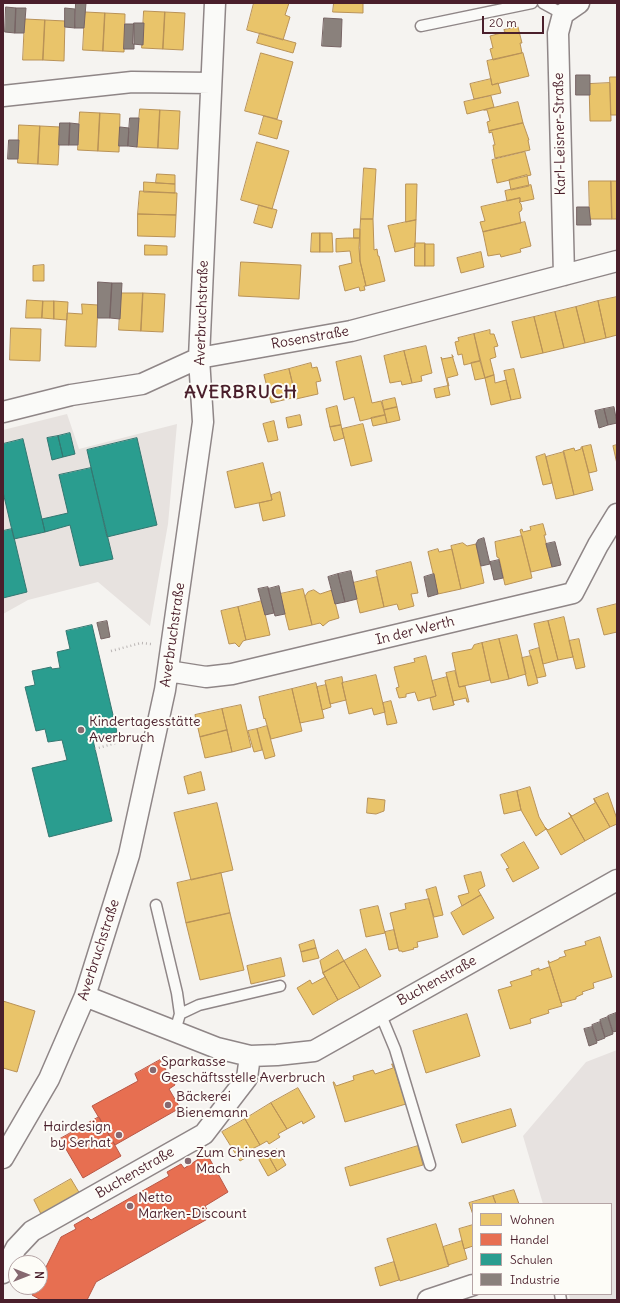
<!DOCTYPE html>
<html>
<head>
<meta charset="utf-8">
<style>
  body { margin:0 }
  #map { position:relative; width:620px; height:1303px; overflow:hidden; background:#f5f3f0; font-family:Delius,sans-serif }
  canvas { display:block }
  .frame { position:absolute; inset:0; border:4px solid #4a1f2b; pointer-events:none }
  .legend { position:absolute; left:472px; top:1203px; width:140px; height:92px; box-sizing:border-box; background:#fdfcf7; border:1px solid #b5a4a5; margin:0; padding:5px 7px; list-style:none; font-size:12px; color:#4a1f2b }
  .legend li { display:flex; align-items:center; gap:8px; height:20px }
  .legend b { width:20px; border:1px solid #b5a4a5 }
  .north { position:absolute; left:8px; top:1255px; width:40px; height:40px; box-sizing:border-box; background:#fdfcf7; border:1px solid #b5a4a5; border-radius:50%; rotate:90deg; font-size:11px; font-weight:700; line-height:16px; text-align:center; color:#4a1f2b }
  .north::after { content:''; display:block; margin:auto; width:14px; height:18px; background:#866970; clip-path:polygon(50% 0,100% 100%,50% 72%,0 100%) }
  .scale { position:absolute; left:482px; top:16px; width:62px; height:18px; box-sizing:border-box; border:2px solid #4a1f2b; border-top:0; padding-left:5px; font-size:12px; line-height:14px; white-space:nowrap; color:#4a1f2b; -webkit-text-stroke:3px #fdfcf7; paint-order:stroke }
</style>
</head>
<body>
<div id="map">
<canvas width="620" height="1303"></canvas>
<div class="frame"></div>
<ul class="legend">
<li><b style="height:11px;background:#e9c46a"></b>Wohnen</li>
<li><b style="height:11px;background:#e76f51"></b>Handel</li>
<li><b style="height:11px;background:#2a9d8f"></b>Schulen</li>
<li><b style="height:11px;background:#8a817c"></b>Industrie</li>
</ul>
<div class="north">N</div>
<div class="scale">20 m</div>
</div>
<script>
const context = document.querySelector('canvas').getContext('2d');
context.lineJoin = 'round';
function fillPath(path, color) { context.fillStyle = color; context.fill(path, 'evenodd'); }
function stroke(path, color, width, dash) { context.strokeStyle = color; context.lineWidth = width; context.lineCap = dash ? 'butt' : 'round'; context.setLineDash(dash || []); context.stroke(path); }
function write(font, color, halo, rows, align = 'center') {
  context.font = font + ' Delius,sans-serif'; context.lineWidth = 4; context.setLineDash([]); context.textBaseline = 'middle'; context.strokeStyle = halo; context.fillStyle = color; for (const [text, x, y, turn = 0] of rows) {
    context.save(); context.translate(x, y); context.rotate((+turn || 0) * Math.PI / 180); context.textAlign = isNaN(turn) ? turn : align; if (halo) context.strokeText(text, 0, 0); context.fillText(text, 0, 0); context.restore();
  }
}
const built = new Path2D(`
  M 67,414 L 79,449 L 177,424 L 168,524 L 150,626 L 98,582 L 28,600 L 3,614 L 3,430 Z`);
const green = new Path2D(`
  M 617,1050 L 617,1300 L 570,1300 L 569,1294 L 611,1294 L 611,1204 L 543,1204 L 523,1136 L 586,1062 Z`);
const homes = new Path2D(`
  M 254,3 L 289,3 L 285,15 L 290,17 L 283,40 L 247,30 Z
  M 334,3 L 363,3 L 363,13 L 333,12 Z
  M 144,11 L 165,12 L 163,49 L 142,48 Z
  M 85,12 L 105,13 L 103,51 L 83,50 Z
  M 165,12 L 185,13 L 183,50 L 163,49 Z
  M 105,13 L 125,14 L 124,52 L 103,51 Z
  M 25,19 L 45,20 L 43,60 L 23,60 Z
  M 45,20 L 65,21 L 64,61 L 43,60 Z
  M 518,27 L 522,43 L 520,43 L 522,53 L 493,60 L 490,49 L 493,48 L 490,36 L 505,32 L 504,30 Z
  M 260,33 L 296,43 L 293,53 L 257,43 Z
  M 261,53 L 293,62 L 277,119 L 245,111 Z
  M 523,53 L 529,76 L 492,85 L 487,61 Z
  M 610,77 L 617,77 L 617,115 L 611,115 Z
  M 491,79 L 492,85 L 498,83 L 501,93 L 474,99 L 470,84 Z
  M 610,83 L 611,121 L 590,121 L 589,84 Z
  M 491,96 L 494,107 L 467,114 L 464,102 Z
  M 518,102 L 523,123 L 489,131 L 487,122 L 490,121 L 487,110 L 484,110 Z
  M 140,109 L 160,110 L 158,148 L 137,147 Z
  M 160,110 L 180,111 L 178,149 L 158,148 Z
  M 80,112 L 100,113 L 98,151 L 78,150 Z
  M 100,113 L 120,114 L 119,152 L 98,151 Z
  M 264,116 L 282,121 L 277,139 L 259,134 Z
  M 523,123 L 529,140 L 528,140 L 530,150 L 495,158 L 493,145 L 495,145 L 492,132 L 489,133 L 489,131 Z
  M 19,125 L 40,126 L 38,164 L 18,163 Z
  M 40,126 L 60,127 L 58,165 L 38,164 Z
  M 257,142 L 289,151 L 272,209 L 241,200 Z
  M 525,152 L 531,175 L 497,183 L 492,160 Z
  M 364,168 L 376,169 L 373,219 L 361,219 Z
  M 157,174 L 175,175 L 175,184 L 156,183 Z
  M 527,175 L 529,186 L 511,190 L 509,180 Z
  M 589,181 L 611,181 L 612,219 L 590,219 Z
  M 611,181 L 617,181 L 617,219 L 612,219 Z
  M 144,182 L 175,184 L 175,193 L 144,192 Z
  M 406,184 L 417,184 L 416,220 L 406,222 Z
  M 531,185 L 534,199 L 520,202 L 520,198 L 507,201 L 505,191 Z
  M 140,191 L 177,193 L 176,215 L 138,214 Z
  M 520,198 L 520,202 L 519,202 L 521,204 L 522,209 L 521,211 L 519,212 L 521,223 L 483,232 L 480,222 L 485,221 L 481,207 Z
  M 259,205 L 277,210 L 272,228 L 254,223 Z
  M 138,214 L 176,215 L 175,237 L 138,236 Z
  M 361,219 L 373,219 L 374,250 L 377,249 L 378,256 L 379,256 L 385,281 L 366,286 L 360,261 L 359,248 Z
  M 416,220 L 415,247 L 395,252 L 388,226 Z
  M 525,222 L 531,246 L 520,249 L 521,252 L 501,257 L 500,254 L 488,256 L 483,232 Z
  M 354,229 L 360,229 L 360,238 L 354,238 Z
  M 312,233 L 320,233 L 320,252 L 311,252 Z
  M 320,233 L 332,233 L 333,252 L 320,252 Z
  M 348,238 L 360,238 L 360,261 L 366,286 L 364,286 L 365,290 L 360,291 L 359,287 L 345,291 L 339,266 L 352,263 L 350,251 L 336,252 L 336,239 Z
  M 415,243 L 425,243 L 425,266 L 415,266 Z
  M 425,244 L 434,244 L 434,266 L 425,266 Z
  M 145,245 L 167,246 L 167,255 L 145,255 Z
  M 481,252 L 484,267 L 461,273 L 457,258 Z
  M 241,262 L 301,265 L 299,299 L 239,296 Z
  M 44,265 L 44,281 L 33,281 L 33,266 Z
  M 121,293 L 143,293 L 141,331 L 119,330 Z
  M 143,293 L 165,294 L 163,332 L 141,331 Z
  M 617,297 L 617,335 L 606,338 L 598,301 Z
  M 27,300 L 43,301 L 42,318 L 26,318 Z
  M 43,301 L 54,301 L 54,319 L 42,318 Z
  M 54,301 L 68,302 L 67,320 L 54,319 Z
  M 598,301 L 606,338 L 585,343 L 576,307 Z
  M 82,304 L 98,305 L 96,347 L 65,346 L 67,313 L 82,314 Z
  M 576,307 L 585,343 L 564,348 L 555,312 Z
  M 555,312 L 564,348 L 543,353 L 534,317 Z
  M 534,317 L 543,353 L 521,358 L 512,322 Z
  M 11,328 L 41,329 L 40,361 L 10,360 Z
  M 490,330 L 490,334 L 494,334 L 498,346 L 494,347 L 496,357 L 490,359 L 494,375 L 485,378 L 474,334 Z
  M 474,334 L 480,361 L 464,365 L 462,354 L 458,355 L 455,342 L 459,341 L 458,338 Z
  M 426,346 L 432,373 L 421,376 L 422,381 L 412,383 L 404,351 Z
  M 404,351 L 412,383 L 402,385 L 401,381 L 390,383 L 384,356 Z
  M 452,355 L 458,375 L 447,378 L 449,386 L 448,386 L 441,357 L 442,359 L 453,357 Z
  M 361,356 L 372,403 L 381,401 L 385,415 L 360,421 L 354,397 L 344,400 L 336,362 Z
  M 480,361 L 485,378 L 475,380 L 471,363 Z
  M 311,363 L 312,368 L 317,367 L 321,381 L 316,382 L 318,394 L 296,399 L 289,369 Z
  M 289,369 L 296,397 L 271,403 L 264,375 Z
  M 514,369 L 521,398 L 511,400 L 504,371 Z
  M 494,375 L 495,383 L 506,380 L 511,400 L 491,405 L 485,378 Z
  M 448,386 L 450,395 L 436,398 L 434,389 Z
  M 395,398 L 397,407 L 384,410 L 382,401 Z
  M 337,406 L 341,425 L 330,427 L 326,409 Z
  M 397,407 L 400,420 L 387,423 L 384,410 Z
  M 300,415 L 302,425 L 288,428 L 286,418 Z
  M 385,415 L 387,423 L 373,426 L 371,418 Z
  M 274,421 L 278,440 L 268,442 L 263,424 Z
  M 363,424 L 372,461 L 351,466 L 342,429 Z
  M 341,425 L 344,438 L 334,441 L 330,427 Z
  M 591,445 L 597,471 L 589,473 L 582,447 Z
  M 617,445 L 617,464 L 613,446 Z
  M 582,447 L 593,490 L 574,495 L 563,451 L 574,448 L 575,451 L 581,449 L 581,448 Z
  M 564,452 L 574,495 L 556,499 L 546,457 Z
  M 545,454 L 552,483 L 543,485 L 536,457 Z
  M 263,463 L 272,500 L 235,508 L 227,472 Z
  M 280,492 L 285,516 L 263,521 L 259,503 L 272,500 L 271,495 Z
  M 543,524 L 546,535 L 544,535 L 552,567 L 531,572 L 520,530 L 522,529 L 523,532 L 531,530 L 530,527 Z
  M 522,536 L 532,578 L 505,585 L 499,558 L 497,557 L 495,542 Z
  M 463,543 L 467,546 L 476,544 L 484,583 L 461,589 L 451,546 Z
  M 438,549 L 439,552 L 452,549 L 461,589 L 438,594 L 428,552 Z
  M 411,562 L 418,593 L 411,594 L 414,606 L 399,610 L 397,604 L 384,607 L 376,571 Z
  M 377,577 L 384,607 L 360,613 L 353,583 Z
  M 303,589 L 312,625 L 289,630 L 280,594 Z
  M 314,590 L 320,594 L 332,590 L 339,618 L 329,621 L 323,626 L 320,623 L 312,625 L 305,596 L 308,592 Z
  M 262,601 L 270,635 L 246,640 L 238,607 Z
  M 617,604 L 617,632 L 604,635 L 597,609 Z
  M 238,607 L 246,640 L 243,641 L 239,647 L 235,643 L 229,644 L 221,611 Z
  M 564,617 L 573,657 L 558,660 L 548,621 Z
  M 548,621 L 558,660 L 543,664 L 534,624 Z
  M 517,635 L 526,674 L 509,679 L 499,639 Z
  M 499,639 L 509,679 L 491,683 L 482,643 Z
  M 579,639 L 585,667 L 576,669 L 569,641 Z
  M 482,643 L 490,680 L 459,687 L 452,653 L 472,649 L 474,645 Z
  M 539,648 L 546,676 L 537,678 L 529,651 Z
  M 426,656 L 436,696 L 418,701 L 415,692 L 406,694 L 406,697 L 399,698 L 396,688 L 399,687 L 394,667 L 415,662 L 414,659 Z
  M 531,656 L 538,683 L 528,686 L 522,658 Z
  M 455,671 L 459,687 L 465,686 L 469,702 L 467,702 L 466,698 L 453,701 L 454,705 L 446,673 Z
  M 376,675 L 385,712 L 374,715 L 372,708 L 349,714 L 342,683 Z
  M 342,677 L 343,683 L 342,683 L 346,700 L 330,704 L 325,681 Z
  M 447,677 L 454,705 L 433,710 L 430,698 L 436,696 L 432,681 Z
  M 316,683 L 324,718 L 300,723 L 292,689 Z
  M 326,685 L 331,707 L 322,710 L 317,687 Z
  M 292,689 L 302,731 L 271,739 L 265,718 L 264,719 L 259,697 Z
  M 391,701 L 397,723 L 387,725 L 383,703 Z
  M 241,705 L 251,747 L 232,752 L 222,709 Z
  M 222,709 L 227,730 L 200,737 L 195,715 Z
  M 267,726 L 275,756 L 265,759 L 257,729 Z
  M 257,729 L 262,750 L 254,752 L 248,731 Z
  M 227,730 L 232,752 L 205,758 L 200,737 Z
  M 201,772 L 205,790 L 188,794 L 184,777 Z
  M 530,787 L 539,817 L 546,829 L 536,836 L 521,810 L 517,791 Z
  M 517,791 L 521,810 L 504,814 L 500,795 Z
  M 608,793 L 617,819 L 617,824 L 610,827 L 594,799 Z
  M 368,798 L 385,800 L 384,811 L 376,814 L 367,813 Z
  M 594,799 L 610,827 L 585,841 L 569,813 L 572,816 L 595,803 Z
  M 217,803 L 233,870 L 191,880 L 174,813 Z
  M 569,813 L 585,841 L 561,855 L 545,827 L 548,830 L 571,817 Z
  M 524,842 L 539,868 L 513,882 L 506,869 L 509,868 L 501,855 Z
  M 481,872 L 485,886 L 478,890 L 481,895 L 462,906 L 458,896 L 469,893 L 464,876 Z
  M 221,873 L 230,913 L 186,923 L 177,883 Z
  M 436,887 L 443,915 L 434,917 L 426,890 Z
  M 481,895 L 494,918 L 463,935 L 451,913 Z
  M 429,899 L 438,937 L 417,942 L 418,947 L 413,948 L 414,949 L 402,952 L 402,951 L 399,951 L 390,913 L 406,909 L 405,904 Z
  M 378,906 L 385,933 L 366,937 L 360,910 Z
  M 230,913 L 244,970 L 200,980 L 186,923 Z
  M 394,930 L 398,948 L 389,950 L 385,932 Z
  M 600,937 L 612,977 L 593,983 L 594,988 L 582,992 L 583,994 L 576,997 L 576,999 L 561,1003 L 548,961 L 549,961 L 549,963 L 559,959 L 559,958 L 566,956 L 564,951 L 586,945 L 585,942 Z
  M 314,940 L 316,948 L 301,952 L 299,945 Z
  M 316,948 L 319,958 L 303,962 L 301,952 Z
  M 366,949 L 381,976 L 360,988 L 344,961 Z
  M 338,950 L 344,961 L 323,973 L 320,961 Z
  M 281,958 L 285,976 L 251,984 L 247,966 Z
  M 344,961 L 360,988 L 338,1000 L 323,973 Z
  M 550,967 L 562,1006 L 548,1010 L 549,1013 L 530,1019 L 531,1023 L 510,1029 L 498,990 L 512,986 L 510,982 L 532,975 L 531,971 L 539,968 L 539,970 Z
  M 323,973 L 338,1000 L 313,1015 L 297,988 L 310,980 L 312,984 L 325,977 Z
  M 3,1001 L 35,1011 L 17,1072 L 3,1068 Z
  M 467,1014 L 480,1056 L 426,1073 L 413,1031 Z
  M 392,1064 L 393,1064 L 406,1104 L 345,1122 L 333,1082 L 334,1082 L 336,1086 L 354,1080 L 353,1076 L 373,1070 L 375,1074 L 393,1068 Z
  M 298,1088 L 315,1117 L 303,1124 L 302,1121 L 287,1129 L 271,1103 Z
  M 271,1103 L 287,1129 L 278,1134 L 280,1137 L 269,1144 L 267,1141 L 260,1145 L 245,1119 Z
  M 511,1109 L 516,1126 L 462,1143 L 456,1125 Z
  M 245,1119 L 260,1145 L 250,1150 L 252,1154 L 240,1161 L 222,1132 Z
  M 418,1146 L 423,1165 L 350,1186 L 345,1168 Z
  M 277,1149 L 286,1165 L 277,1171 L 268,1155 Z
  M 268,1155 L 277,1171 L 268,1176 L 259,1160 Z
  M 71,1179 L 80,1194 L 42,1216 L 34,1200 Z
  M 514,1190 L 519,1204 L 496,1204 L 493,1196 Z
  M 493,1196 L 496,1204 L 473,1204 L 473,1215 L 469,1203 Z
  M 436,1224 L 449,1266 L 400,1281 L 387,1239 Z
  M 473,1225 L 473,1246 L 464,1249 L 459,1229 Z
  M 462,1241 L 467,1259 L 448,1265 L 443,1247 Z
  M 394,1262 L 399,1280 L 380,1286 L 375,1268 Z`);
const shops = new Path2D(`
  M 160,1060 L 175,1085 L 169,1089 L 180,1108 L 115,1145 L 92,1106 L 138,1081 L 135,1074 Z
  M 99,1117 L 121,1156 L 83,1178 L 60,1139 Z
  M 207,1154 L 228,1192 L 205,1206 L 211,1217 L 96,1282 L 87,1300 L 41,1300 L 32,1295 L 36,1287 L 40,1287 L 40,1279 L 61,1237 L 76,1229 L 74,1225 L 88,1217 L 91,1220 L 169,1176 L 167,1172 L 181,1164 L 184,1168 Z`);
const schools = new Path2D(`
  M 70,433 L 75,454 L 63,457 L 58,436 Z
  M 58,436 L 63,457 L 52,460 L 47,438 Z
  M 137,438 L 157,525 L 107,537 L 87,450 Z
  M 23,439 L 45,532 L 14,539 L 3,492 L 3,444 Z
  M 91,468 L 113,559 L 80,566 L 70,525 L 45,532 L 42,519 L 68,513 L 59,475 Z
  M 12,529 L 27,592 L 3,598 L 3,531 Z
  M 92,625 L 117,732 L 104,735 L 104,738 L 93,740 L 112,821 L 49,837 L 32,768 L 67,760 L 62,740 L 48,742 L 45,729 L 36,731 L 25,687 L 35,685 L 32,671 L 51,667 L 52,669 L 60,668 L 57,652 L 70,649 L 66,631 Z`);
const industry = new Path2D(`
  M 76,3 L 86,3 L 84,28 L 75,28 Z
  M 6,7 L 16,8 L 15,33 L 5,32 Z
  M 16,8 L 26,8 L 24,33 L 15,33 Z
  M 65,8 L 75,9 L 75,28 L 65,27 Z
  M 324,18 L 342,19 L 341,47 L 322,46 Z
  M 134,23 L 144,23 L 143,45 L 133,44 Z
  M 125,24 L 134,24 L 134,49 L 124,49 Z
  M 576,75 L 590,75 L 590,95 L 576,95 Z
  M 130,118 L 139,118 L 137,147 L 128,146 Z
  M 60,123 L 70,123 L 69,145 L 59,145 Z
  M 70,123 L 79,124 L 78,145 L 69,145 Z
  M 120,127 L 129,128 L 128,146 L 119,146 Z
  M 9,140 L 19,140 L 18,159 L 8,159 Z
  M 577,207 L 589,207 L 591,225 L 577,225 Z
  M 98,282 L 112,283 L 110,318 L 98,318 Z
  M 112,283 L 122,283 L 120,319 L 110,318 Z
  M 614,407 L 617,423 L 608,425 L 604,409 Z
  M 604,409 L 608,425 L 599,428 L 595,411 Z
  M 484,538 L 490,564 L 481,566 L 476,544 L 478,540 Z
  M 555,542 L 561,565 L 552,567 L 546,544 Z
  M 499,560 L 503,578 L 494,580 L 490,562 Z
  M 351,571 L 357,599 L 345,602 L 338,574 Z
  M 338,574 L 345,602 L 335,604 L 328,577 Z
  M 434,574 L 438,594 L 428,597 L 424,577 Z
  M 279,586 L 285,614 L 275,616 L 268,589 Z
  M 268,587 L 274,613 L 265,615 L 258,589 Z
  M 107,621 L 110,637 L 101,639 L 97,623 Z
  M 616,1013 L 617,1031 L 613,1032 L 608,1016 Z
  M 608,1017 L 613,1034 L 605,1037 L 600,1020 Z
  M 600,1022 L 605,1038 L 597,1041 L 592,1025 Z
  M 592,1027 L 597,1043 L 589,1046 L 584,1029 Z`);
const path = new Path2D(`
  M 111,651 L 141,643 L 151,644
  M 95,749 L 133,738`);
const lane = new Path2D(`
  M 543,3 L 563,14
  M 421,26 L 532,3
  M 156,905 L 177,993 L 180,1014 L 175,1031
  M 380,1013 L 395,1049 L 430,1165
  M 180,1014 L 199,1005 L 280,986
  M 560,1294 L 561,1300`);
const street = new Path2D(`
  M 3,96 L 132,82 L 211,83
  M 564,275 L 558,33 L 563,14 L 579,3
  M 3,412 L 71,395 L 142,384 L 199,358 L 351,331 L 617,261
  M 168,671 L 206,677 L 232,674 L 573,593 L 598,545 L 617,514
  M 85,996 L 217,1048 L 250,1056 L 277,1055 L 314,1051 L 617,880
  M 3,1158 L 49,1079 L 85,996 L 129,855 L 165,690 L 203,422 L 199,358 L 215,3
  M 3,1273 L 16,1248 L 32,1231 L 204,1134 L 247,1078 L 250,1056
  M 428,1300 L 473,1285`);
const markers = [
  [81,730,4,"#866970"],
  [153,1070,4,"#866970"],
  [168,1105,4,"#866970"],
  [119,1135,4,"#866970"],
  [188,1161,4,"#866970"],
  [130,1206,4,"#866970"]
];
const streetNames = [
  ["Karl-Leisner-Straße",560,134,-91],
  ["Averbruchstraße",202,313,-88],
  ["Rosenstraße",310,338,-10],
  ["In der Werth",415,631,-14],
  ["Averbruchstraße",173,635,-82],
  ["Averbruchstraße",99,950,-72],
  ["Buchenstraße",437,981,-29],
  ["Buchenstraße",135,1173,-30]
];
const poiNames = [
  ["Kindertagesstätte",89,722],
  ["Averbruch",89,738],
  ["Sparkasse",161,1062],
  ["Geschäftsstelle Averbruch",161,1078],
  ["Bäckerei",176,1097],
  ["Bienemann",176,1113],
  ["Hairdesign",111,1127,"right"],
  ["by Serhat",111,1143,"right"],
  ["Zum Chinesen",196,1153],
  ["Mach",196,1169],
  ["Netto",138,1198],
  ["Marken-Discount",138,1214]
];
const districtNames = [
  ["AVERBRUCH",241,393]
];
fillPath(built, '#e7e2df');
fillPath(green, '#e7e2e0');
fillPath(homes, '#e9c46a');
stroke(homes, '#b99257', 1);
fillPath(shops, '#e76f51');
stroke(shops, '#b85746', 1);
fillPath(schools, '#2a9d8f');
stroke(schools, '#347771', 1);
fillPath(industry, '#8a817c');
stroke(industry, '#776464', 1);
stroke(lane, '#8f8687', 13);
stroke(street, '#8f8687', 23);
stroke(path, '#bab5b4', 2.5, [1, 3]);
stroke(lane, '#fafaf8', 10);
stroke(street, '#fafaf8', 20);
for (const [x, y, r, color] of markers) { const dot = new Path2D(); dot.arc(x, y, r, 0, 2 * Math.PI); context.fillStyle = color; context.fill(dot); stroke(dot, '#fdfcf7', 1.5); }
write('14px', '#4a1f2b', '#fdfcf7', streetNames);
write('14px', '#4a1f2b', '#fdfcf7', poiNames, 'left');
context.letterSpacing = '1px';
write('bold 18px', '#4a1f2b', '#fdfcf7', districtNames);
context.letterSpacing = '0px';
</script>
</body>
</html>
